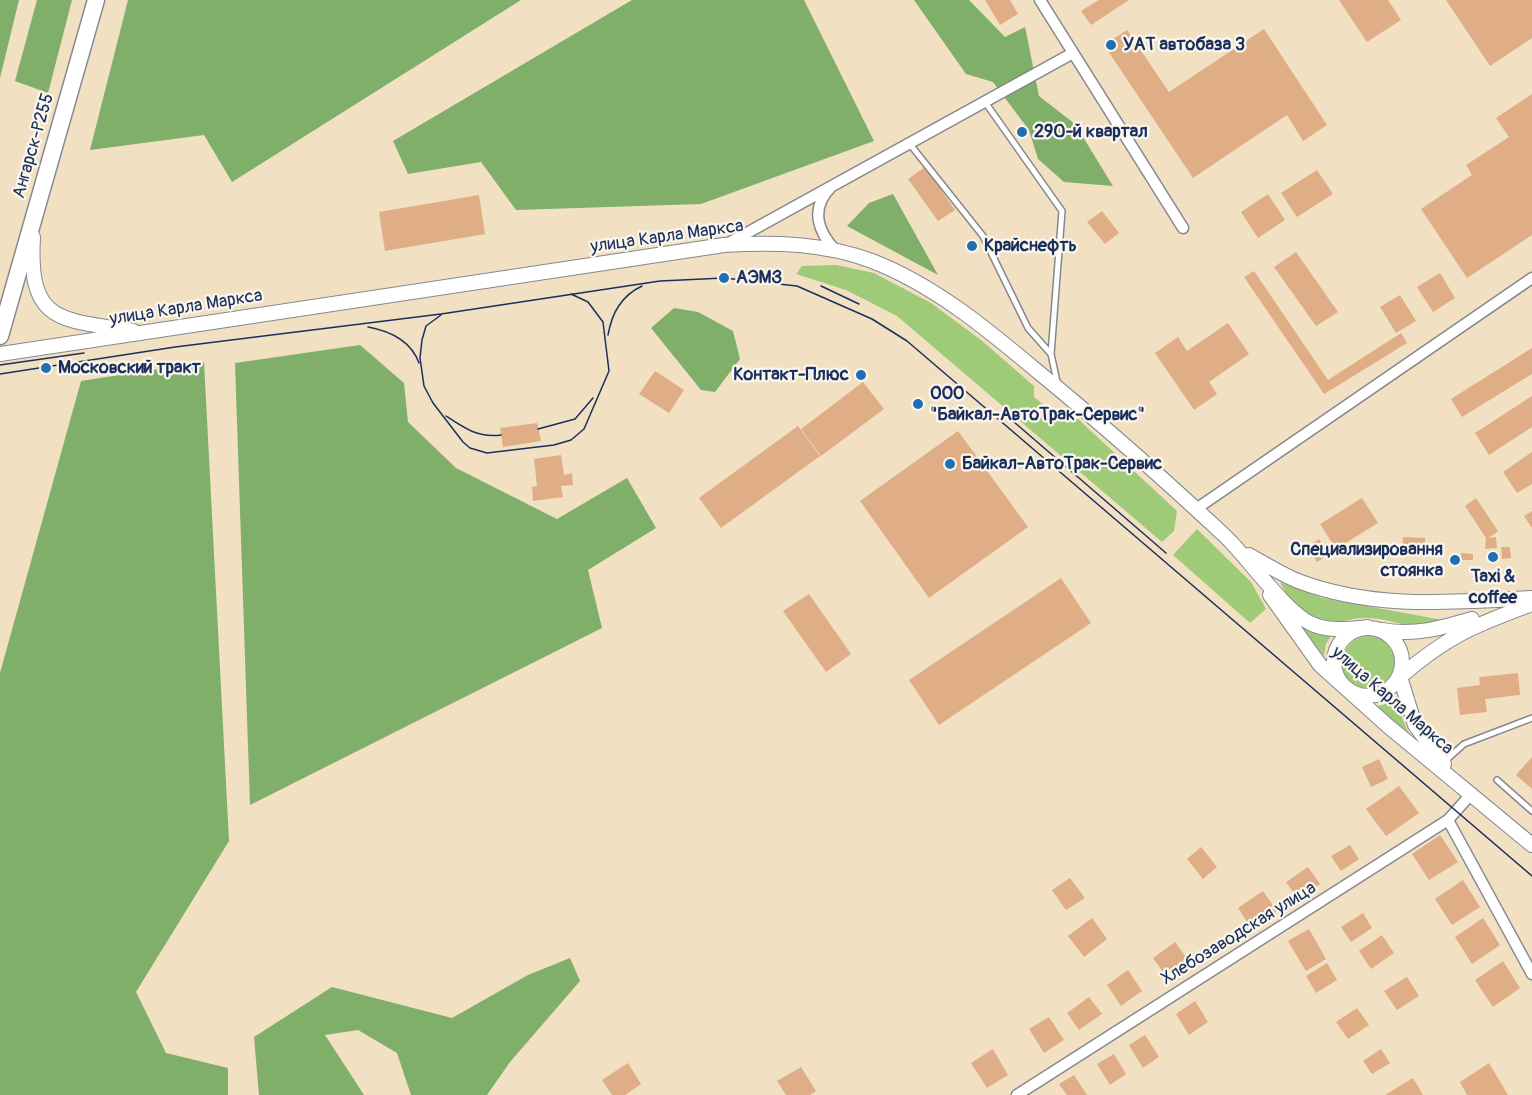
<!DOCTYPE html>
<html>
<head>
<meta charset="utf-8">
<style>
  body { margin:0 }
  canvas { display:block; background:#f1e0c2 }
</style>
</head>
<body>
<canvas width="1532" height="1095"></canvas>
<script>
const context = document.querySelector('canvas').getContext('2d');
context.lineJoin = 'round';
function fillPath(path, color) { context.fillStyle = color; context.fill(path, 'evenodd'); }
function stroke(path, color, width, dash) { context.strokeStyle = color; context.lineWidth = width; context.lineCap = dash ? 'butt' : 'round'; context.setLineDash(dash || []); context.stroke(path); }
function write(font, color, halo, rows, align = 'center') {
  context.font = font + ' Pangolin,sans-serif'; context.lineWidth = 4.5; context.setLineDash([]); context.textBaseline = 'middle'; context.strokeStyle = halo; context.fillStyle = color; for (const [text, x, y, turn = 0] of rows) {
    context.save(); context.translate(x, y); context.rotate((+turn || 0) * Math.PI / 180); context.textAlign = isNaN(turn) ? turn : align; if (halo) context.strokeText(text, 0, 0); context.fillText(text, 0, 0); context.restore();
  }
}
const green = new Path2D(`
  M 836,265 L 874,273 L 931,303 L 981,340 L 1034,386 L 1034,397 L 1061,419 L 1078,419 L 1177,511 L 1174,531 L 1162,542 L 897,316 L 846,290 L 796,274 L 802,266 Z
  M 1197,529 L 1251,582 L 1266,609 L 1250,623 L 1173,555 Z
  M 1280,582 L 1322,598 L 1443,620 C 1414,635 1395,618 1367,618 C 1345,617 1331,630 1308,618 C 1295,611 1286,594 1280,582 Z
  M 1300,625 L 1332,634 L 1326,644 L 1324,656 Z
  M1342 663a27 27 0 1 1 54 0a27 27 0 1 1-54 0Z
  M 1399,695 L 1401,715 L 1409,734 L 1374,707 L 1389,703 Z`);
const forest = new Path2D(`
  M 0,0 L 19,0 L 0,78 Z
  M 37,0 L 72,0 L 48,93 L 15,81 Z
  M 128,0 L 521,0 L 232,182 L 204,135 L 90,150 Z
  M 632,0 L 804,0 L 874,141 L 701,204 L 516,210 L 481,162 L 408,174 L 393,141 Z
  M 914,0 L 969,0 L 1005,37 L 1025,27 L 1039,96 L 1075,124 L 1113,186 L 1064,182 L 1038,159 L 1029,130 L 993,82 L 966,74 Z
  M 893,194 L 938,275 L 847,226 L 869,203 Z
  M 674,308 L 698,312 L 733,331 L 740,359 L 715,392 L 701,390 L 651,328 Z
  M 360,345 L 404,383 L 408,422 L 456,468 L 557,519 L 627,478 L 656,528 L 588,570 L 602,628 L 250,805 L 235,363 Z
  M 204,362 L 229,841 L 136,992 L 166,1053 L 228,1068 L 228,1095 L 0,1095 L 0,673 L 81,381 Z
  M 570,958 L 580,981 L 510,1062 L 487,1095 L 411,1095 L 397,1053 L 358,1030 L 325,1035 L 364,1095 L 259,1095 L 254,1037 L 332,987 L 452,1018 L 528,975 Z`);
const building = new Path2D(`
  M 985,0 L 1010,0 L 1018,14 L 1000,25 Z
  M 1099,0 L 1129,0 L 1091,25 L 1081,11 Z
  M 1339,0 L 1388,0 L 1401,20 L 1367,42 Z
  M 1446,0 L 1532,0 L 1532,38 L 1490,66 Z
  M 1264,29 L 1327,125 L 1303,141 L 1287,115 L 1193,178 L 1104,45 L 1127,30 L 1169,92 Z
  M 1532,94 L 1532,235 L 1467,278 L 1421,209 L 1472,175 L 1466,165 L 1509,137 L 1496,118 Z
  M 925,167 L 955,210 L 938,221 L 908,179 Z
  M 1317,170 L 1333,194 L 1297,217 L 1281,193 Z
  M 1268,194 L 1285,220 L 1258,238 L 1241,212 Z
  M 479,195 L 485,234 L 385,251 L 379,212 Z
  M 1102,211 L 1119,233 L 1105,244 L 1087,222 Z
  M 1296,252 L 1338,312 L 1316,326 L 1274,267 Z
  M 1254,271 L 1328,380 L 1401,333 L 1407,343 L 1324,394 L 1244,277 Z
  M 1440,273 L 1455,298 L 1433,312 L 1417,287 Z
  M 1400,295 L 1416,321 L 1396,333 L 1380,307 Z
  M 1228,323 L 1249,354 L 1209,382 L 1217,394 L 1194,410 L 1155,353 L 1178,337 L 1187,351 Z
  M 1532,348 L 1532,374 L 1462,417 L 1451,399 Z
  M 655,371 L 684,390 L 669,413 L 639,394 Z
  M 863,382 L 884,409 L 821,456 L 801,429 Z
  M 1532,396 L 1532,427 L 1489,455 L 1475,433 Z
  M 537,423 L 541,441 L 503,447 L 500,428 Z
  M 798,426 L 820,456 L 721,528 L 699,498 Z
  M 958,431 L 1028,527 L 929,598 L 860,501 Z
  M 1532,452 L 1532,484 L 1517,493 L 1503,472 Z
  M 561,455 L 564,475 L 572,473 L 573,485 L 561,486 L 563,497 L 533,501 L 532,487 L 537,486 L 534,459 Z
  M 1362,498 L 1378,523 L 1336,549 L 1320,524 Z
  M 1476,498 L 1498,531 L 1489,538 L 1496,537 L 1497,548 L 1485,549 L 1486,538 L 1465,506 Z
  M 1532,511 L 1532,528 L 1524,516 Z
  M 1403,537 L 1425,538 L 1425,554 L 1402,553 Z
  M 1319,539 L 1329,554 L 1317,562 L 1307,547 Z
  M 1501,547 L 1510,547 L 1511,558 L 1502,559 Z
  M 1461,553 L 1473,554 L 1473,560 L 1461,560 Z
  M 1487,555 L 1496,555 L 1496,561 L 1487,561 Z
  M 1061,578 L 1091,623 L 939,725 L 909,680 Z
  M 809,594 L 851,654 L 826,672 L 783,611 Z
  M 1518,673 L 1520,695 L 1485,699 L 1487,712 L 1460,715 L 1457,688 L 1480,685 L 1479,677 Z
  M 1532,757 L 1532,789 L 1516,775 Z
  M 1379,759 L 1388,779 L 1371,787 L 1362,767 Z
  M 1399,786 L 1419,813 L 1386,836 L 1366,809 Z
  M 1440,835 L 1458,862 L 1429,880 L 1412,854 Z
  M 1350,845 L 1359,859 L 1341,871 L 1331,856 Z
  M 1201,847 L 1217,867 L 1203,879 L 1187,859 Z
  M 1308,867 L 1320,884 L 1298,899 L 1286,882 Z
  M 1070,878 L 1085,898 L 1066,910 L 1052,890 Z
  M 1463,880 L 1480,907 L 1452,925 L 1435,899 Z
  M 1263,891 L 1277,911 L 1251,928 L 1238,908 Z
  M 1363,913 L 1372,928 L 1351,942 L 1341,927 Z
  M 1092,918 L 1107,939 L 1084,957 L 1068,936 Z
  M 1483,918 L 1500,945 L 1472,964 L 1455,937 Z
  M 1309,929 L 1326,959 L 1306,971 L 1288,941 Z
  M 1382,935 L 1394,953 L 1371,969 L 1359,951 Z
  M 1175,942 L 1188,960 L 1166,976 L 1153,958 Z
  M 1503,961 L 1520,988 L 1493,1007 L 1475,980 Z
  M 1327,963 L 1337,980 L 1316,993 L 1306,976 Z
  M 1128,970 L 1142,991 L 1121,1006 L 1107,985 Z
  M 1407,977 L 1419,996 L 1397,1010 L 1384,991 Z
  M 1089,997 L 1102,1014 L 1079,1030 L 1067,1013 Z
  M 1195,1001 L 1208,1022 L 1189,1035 L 1176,1014 Z
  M 1357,1008 L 1369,1025 L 1348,1039 L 1336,1022 Z
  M 1049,1017 L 1064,1040 L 1044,1053 L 1029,1029 Z
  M 1145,1035 L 1159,1057 L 1143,1068 L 1129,1045 Z
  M 993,1049 L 1008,1075 L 987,1088 L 971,1063 Z
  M 1381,1049 L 1390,1063 L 1372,1074 L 1363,1061 Z
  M 1114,1054 L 1126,1074 L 1110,1085 L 1097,1064 Z
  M 628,1063 L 641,1084 L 625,1095 L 612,1095 L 602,1080 Z
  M 1489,1063 L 1508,1095 L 1467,1095 L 1460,1082 Z
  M 801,1067 L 816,1091 L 810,1095 L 786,1095 L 777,1081 Z
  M 1074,1075 L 1087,1095 L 1067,1095 L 1059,1084 Z
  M 1413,1078 L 1423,1095 L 1385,1095 Z`);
const service = new Path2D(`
  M 985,102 L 1062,211 L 1051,354 L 1058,386
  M 909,143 L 983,236 L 1028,328 L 1051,354
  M 1444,762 L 1464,744 L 1532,718
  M 1497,780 L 1532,811`);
const minor = new Path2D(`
  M 1040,0 L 1183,228
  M 830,188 C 810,209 818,232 836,251
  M 727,244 L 1073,53
  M 1196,509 L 1532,278
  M 1448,820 L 1532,974
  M 1017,1095 L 1448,820 L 1472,793`);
const tertiary = new Path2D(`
  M 33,237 C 28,324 60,319 133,331
  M 0,354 L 724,245 C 774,242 824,243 872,261 C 934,285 987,329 1037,371 C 1102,424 1164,479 1225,536 C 1247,557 1286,612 1310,623 C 1327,632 1349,629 1368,627
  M 1249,555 C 1265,564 1281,574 1298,581 C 1374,610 1453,602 1532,598
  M 1270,595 L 1320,665 L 1388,726 L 1532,845
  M1334 662a34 34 0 1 1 68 0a34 34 0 1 1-68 0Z
  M 1382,630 C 1414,636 1442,628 1472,619
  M 1444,764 L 1415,725 L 1400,677 C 1447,636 1475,625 1532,604`);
const primary = new Path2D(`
  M 0,336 L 96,0`);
const tram = new Path2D(`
  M 821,286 L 859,304
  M 441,315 L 426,326 L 422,340 L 420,358 L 424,386 L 433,403 L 463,442 L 470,448 L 487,453 L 554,445 L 571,440 L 584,429 L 609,371 L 603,322 L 588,302 L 571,294
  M 368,327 C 390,331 411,341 419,363
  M 608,335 C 612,313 621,296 642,286
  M 0,365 L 84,353
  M 0,374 L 175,347 L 441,314 L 660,281 L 724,278 L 797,286 L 872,319 L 907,341 L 1532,876
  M 446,416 C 464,428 478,438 501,435
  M 1014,422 L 1166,553
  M 538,429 L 575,419 L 593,398`);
const markers = [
  [1111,45,6,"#1f6fb2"],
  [1022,132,6,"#1f6fb2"],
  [972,246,6,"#1f6fb2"],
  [724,278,6,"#1f6fb2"],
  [46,368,6,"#1f6fb2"],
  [861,375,6,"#1f6fb2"],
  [918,404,6,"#1f6fb2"],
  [950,464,6,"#1f6fb2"],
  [1493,557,6,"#1f6fb2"],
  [1455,560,6,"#1f6fb2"]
];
const poiNames = [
  ["УАТ автобаза 3",1123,45],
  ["290-й квартал",1034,132],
  ["Крайснефть",984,246],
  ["АЭМЗ",736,278],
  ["Московский тракт",58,368],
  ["Контакт-Плюс",849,375,"right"],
  ["ООО",930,394],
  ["\"Байкал-АвтоТрак-Сервис\"",930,415],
  ["Байкал-АвтоТрак-Сервис",962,464],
  ["Специализировання",1443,550,"right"],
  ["стоянка",1443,571,"right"],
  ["Taxi &",1493,577,"center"],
  ["coffee",1493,598,"center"]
];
const streetNames = [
  ["Ангарск-Р255",34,146,-74],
  ["улица Карла Маркса",667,237,-8],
  ["улица Карла Маркса",186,308,-9],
  ["улица Карла Маркса",1392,701,41],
  ["Хлебозаводская улица",1239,934,-32]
];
fillPath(green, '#9fcb78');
fillPath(forest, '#7faf68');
fillPath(building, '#dfae86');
stroke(service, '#868890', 8);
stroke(minor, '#868890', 13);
stroke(tertiary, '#868890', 16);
stroke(primary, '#868890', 19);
stroke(service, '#fff', 5);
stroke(minor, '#fff', 10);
stroke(tertiary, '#fff', 14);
stroke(primary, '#fff', 16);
stroke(tram, '#1b2f5e', 1.5);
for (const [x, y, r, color] of markers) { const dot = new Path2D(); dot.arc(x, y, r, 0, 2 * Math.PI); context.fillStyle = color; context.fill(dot); stroke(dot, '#fbf7ec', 2); }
write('bold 18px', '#1b2f5e', '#fbf7ec', poiNames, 'left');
write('18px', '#1b2f5e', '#fbf7ec', streetNames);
</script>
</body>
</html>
